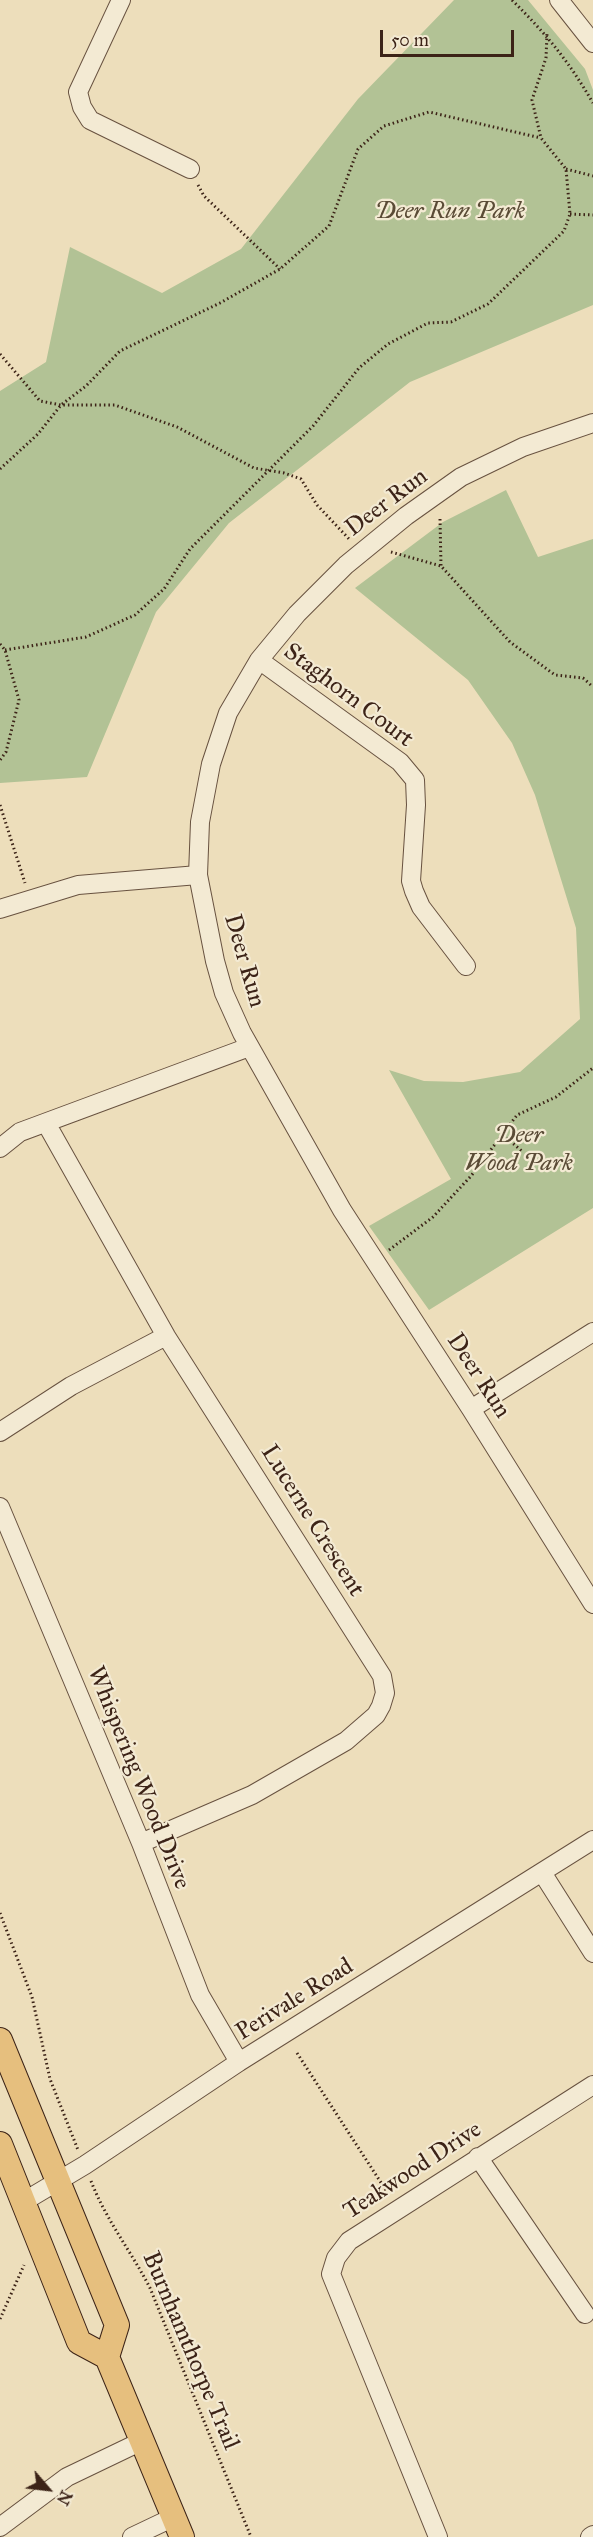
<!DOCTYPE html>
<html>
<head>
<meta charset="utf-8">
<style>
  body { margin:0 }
  #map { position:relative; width:593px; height:2537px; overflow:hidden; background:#eddebb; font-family:"IM FELL Great Primer",serif }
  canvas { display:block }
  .north { position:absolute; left:18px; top:2459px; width:60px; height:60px; -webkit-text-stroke:4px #f3ead3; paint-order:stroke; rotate:118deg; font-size:16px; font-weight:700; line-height:24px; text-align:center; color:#3c2317 }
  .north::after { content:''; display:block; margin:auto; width:21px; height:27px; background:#3c2317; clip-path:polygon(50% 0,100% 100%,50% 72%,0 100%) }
  .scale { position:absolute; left:380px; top:30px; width:134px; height:27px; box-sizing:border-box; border:3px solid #3c2317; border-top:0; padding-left:8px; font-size:18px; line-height:21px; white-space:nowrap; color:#3c2317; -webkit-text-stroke:4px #f3ead3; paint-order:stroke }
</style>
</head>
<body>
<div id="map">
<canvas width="593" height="2537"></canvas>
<div class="north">N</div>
<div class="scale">50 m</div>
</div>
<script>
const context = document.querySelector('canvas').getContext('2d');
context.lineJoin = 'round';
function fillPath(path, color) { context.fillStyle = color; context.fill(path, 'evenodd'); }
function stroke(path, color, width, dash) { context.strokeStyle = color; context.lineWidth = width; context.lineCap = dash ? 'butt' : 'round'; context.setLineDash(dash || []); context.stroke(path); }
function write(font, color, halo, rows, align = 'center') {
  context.font = font + ' "IM FELL Great Primer",serif'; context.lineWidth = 4.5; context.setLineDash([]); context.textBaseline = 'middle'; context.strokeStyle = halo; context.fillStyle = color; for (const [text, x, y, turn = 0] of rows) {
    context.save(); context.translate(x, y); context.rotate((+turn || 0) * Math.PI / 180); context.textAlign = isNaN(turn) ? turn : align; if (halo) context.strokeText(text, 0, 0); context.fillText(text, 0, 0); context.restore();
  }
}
const green = new Path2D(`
  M 454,0 L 528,0 L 585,69 L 593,90 L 593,305 L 410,382 L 229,523 L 156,612 L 87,777 L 0,783 L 0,391 L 46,362 L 70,247 L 162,293 L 241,249 L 358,99 Z
  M 506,490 L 538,557 L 593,539 L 593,1208 L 429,1310 L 369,1226 L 451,1179 L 389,1070 L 424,1081 L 463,1082 L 520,1072 L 580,1019 L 576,928 L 535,795 L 512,743 L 468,680 L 355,588 L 443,522 Z`);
const path = new Path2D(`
  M 512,0 C 547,35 568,60 593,103
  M 566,169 L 593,176
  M 198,185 L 204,196 L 280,269
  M 570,214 L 593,215
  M 0,354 L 40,401 L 61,405 L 115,405 L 177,427 L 254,468 L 284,473 L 301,479 L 317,505 L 350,540
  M 0,469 L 38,434 L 61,405 L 86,386 L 120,351 L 220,303 L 280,269 L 329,226 L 358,149 L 384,126 L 429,112 L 541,138
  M 440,519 L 441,566
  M 391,552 L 441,566 L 510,642 L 555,675 L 583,678 L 593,687
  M 0,644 L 5,650 L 19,700 L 6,752 L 0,760
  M 5,650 L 86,637 L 135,615 L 164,589 L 190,549 L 313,426 L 359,368 L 388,344 L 428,323 L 451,322 L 488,304 L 564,231 L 570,214 L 566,169 L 541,138 L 532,100 L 546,58 L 547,34
  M 0,805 L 25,883
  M 503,1135 L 523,1152
  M 389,1250 L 433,1217 L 471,1176 L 517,1115 L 556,1097 L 593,1068
  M 0,1913 L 32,1997 L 50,2079 L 78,2150
  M 297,2053 L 389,2195
  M 91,2181 C 106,2220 131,2251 150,2288 L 251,2537
  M 0,2319 L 24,2265`);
const minor = new Path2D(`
  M 121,0 L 78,92 L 82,107 L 90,120 L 190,169
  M 559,0 L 593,43
  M 593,423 L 523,447 L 461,477 L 406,516 L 346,565 L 297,614 L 259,660 L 228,713 L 211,764 L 200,822 L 198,875 L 215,961 L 224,993 L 242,1033 L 342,1210 L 471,1409 L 593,1604
  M 259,660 L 400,762 L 415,780 L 416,805 L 411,881 L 414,891 L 421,907 L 466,966
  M 0,909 L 78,885 L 198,875
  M 46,1123 L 166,1336 L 382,1676 L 385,1693 L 381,1706 L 376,1715 L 346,1741 L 252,1795 L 141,1843
  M 0,1148 L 20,1132 L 249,1047
  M 471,1409 L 593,1332
  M 0,1432 L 71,1386 L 166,1336
  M 0,1507 L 141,1843 L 200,1995 L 239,2062
  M 543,1874 L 593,1953
  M 478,2157 L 585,2314
  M 23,2202 L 85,2165 L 239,2062 L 593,1840
  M 0,2527 L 67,2477 L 142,2441
  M 132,2537 L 174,2517
  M 438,2537 L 331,2274 L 336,2258 L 349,2241 L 593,2085
  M 590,2537 L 593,2535`);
const major = new Path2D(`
  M 0,2040 L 117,2325 L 107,2357
  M 0,2144 L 79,2342 L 107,2357 L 182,2537`);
const parkNames = [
  ["Deer Run Park",450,212],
  ["Deer",519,1136],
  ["Wood Park",519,1164]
];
const streetNames = [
  ["Deer Run",387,503,-37],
  ["Staghorn Court",348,696,37],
  ["Deer Run",244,961,74],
  ["Deer Run",478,1376,57],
  ["Lucerne Crescent",312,1521,58],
  ["Whispering Wood Drive",138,1778,68],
  ["Perivale Road",295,2000,-32],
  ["Teakwood Drive",413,2171,-33],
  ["Burnhamthorpe Trail",190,2351,67]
];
fillPath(green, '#b2c295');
stroke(minor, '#685240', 20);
stroke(major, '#3c2317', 26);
stroke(path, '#3c2317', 3, [1.5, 3]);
stroke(minor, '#f3ead3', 18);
stroke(major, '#e6bf7e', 24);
write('italic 24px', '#5a4b36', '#f3ead3', parkNames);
write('24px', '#3c2317', '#f3ead3', streetNames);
</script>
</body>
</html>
